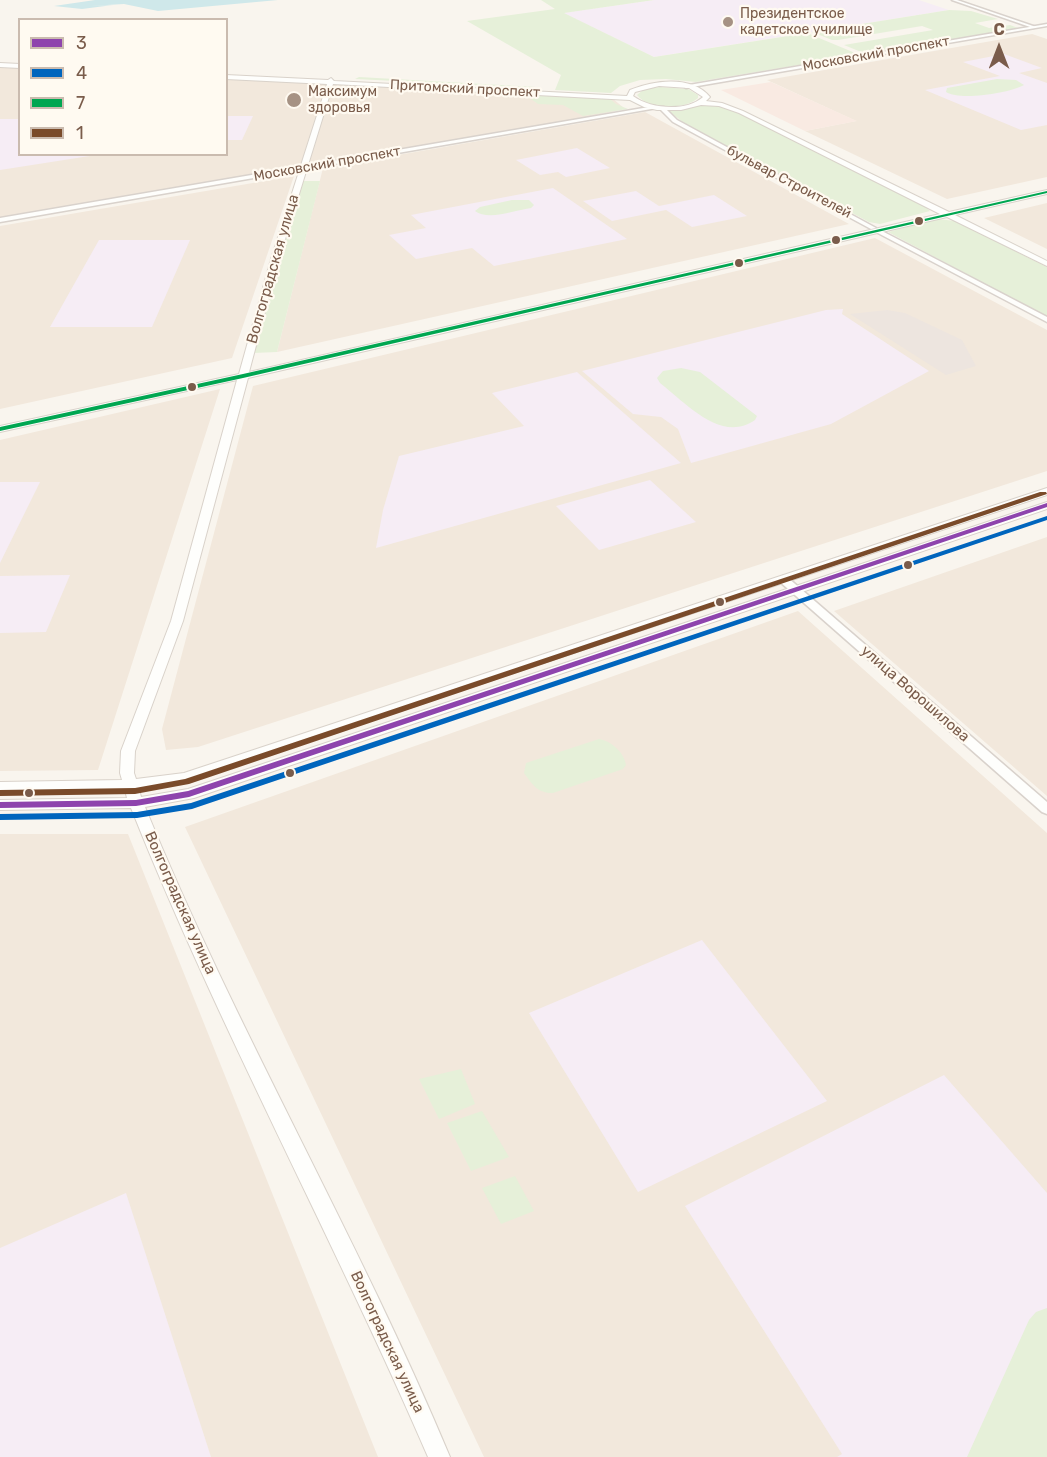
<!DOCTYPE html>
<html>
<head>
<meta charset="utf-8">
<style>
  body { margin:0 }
  #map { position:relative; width:1047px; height:1457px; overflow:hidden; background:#f9f5ee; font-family:Rubik,sans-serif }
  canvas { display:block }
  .legend { position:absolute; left:18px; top:18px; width:210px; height:138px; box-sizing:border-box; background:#fffaf1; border:2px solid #cabbaf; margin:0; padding:8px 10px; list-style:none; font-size:18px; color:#7a5c4b }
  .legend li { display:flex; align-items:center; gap:12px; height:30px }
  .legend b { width:30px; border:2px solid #cabbaf }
  .north { position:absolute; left:969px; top:18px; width:60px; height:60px; -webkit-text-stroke:4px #fffaf1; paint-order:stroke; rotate:0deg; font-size:16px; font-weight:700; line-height:24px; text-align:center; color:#7a5c4b }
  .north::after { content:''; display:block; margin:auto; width:21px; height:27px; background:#7a5c4b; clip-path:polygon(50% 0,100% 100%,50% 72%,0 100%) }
</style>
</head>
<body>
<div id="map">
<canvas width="1047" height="1457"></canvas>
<ul class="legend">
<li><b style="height:8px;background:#8e44ad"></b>3</li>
<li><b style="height:8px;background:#0065bd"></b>4</li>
<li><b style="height:8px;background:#00a651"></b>7</li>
<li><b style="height:8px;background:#7a4b2a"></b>1</li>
</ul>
<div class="north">С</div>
</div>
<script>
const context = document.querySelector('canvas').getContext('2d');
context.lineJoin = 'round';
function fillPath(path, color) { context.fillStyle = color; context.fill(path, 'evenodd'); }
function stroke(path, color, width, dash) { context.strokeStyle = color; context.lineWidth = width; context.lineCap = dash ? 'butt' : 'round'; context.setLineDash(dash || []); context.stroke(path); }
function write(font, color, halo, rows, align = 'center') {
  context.font = font + ' Rubik,sans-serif'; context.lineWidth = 4.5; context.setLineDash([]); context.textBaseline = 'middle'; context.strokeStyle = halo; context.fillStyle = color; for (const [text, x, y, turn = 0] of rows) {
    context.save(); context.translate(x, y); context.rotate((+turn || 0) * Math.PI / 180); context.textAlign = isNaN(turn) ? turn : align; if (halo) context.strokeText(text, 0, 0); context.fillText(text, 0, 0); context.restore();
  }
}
const residential = new Path2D(`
  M 1032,34 L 1047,39 L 1047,177 L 947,199 L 805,131 L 856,121 L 767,80 Z
  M 0,65 L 19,66 L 20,154 L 226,154 L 227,77 L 611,97 L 625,109 L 517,131 L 0,220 Z
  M 645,112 L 849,224 L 277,352 L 323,168 Z
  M 294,176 L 232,358 L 0,409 L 0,226 Z
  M 1047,203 L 1047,249 L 984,218 Z
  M 875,238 L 1047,330 L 1047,471 L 198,747 L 166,750 L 162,729 L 253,386 Z
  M 220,389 L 98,770 L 0,771 L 0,440 Z
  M 1047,537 L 1047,796 L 834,611 Z
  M 798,611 L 1047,833 L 1047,1457 L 484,1457 L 185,827 Z
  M 0,834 L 128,834 L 378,1457 L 0,1457 Z`);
const commercial = new Path2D(`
  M 771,82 L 839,113 L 857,121 L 805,131 L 721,90 Z`);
const industrial = new Path2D(`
  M 887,310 L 905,313 L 962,340 L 976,366 L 946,375 L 850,314 Z`);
const education = new Path2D(`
  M 654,0 L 919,0 L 949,10 L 654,57 L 563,13 Z
  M 1004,54 L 1042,68 L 1019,73 L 1047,83 L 1047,125 L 1021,130 L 925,90 L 1000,76 L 963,62 Z
  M 227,116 L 253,116 L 242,140 L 227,140 Z
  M 0,119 L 19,119 L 20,154 L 96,155 L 0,170 Z
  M 577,148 L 610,168 L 566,177 L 558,172 L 540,175 L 516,160 Z
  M 553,188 L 627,239 L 494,266 L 472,248 L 416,259 L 389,235 L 426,228 L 411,215 Z
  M 636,191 L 659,206 L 714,195 L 747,216 L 692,227 L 666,210 L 612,221 L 583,201 Z
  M 99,240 L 190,240 L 152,327 L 50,327 Z
  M 843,309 L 842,314 L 929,371 L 831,424 L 691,463 L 678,429 L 661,417 L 633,414 L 582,371 L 826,310 Z
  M 577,372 L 681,463 L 376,548 L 383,510 L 399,456 L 524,426 L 492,393 Z
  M 650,480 L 696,522 L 599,550 L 556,506 Z
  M 0,482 L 40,482 L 0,563 Z
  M 70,575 L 46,632 L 0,633 L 0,576 Z
  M 702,940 L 827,1101 L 638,1192 L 529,1013 Z
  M 944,1075 L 1047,1193 L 1047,1457 L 837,1457 L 842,1454 L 685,1206 Z
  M 126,1193 L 211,1457 L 0,1457 L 0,1248 Z`);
const green = new Path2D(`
  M 541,0 L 654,0 L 564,13 L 654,57 L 807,33 L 860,55 L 696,82 L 666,79 L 640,80 L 620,86 L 611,93 L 555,90 L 561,75 L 467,21 L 555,9 Z
  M 949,10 L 971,11 L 998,19 L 975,23 L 989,28 L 1010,25 L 1018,28 L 866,54 L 844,45 L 933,30 L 922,26 L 838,40 L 832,40 L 812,32 Z
  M 359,77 L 536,87 L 539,88 L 355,79 Z
  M 997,79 L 1016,80 L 1024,85 C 1010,93 960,101 946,92 L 947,88 Z
  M 660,87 L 688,89 L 698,95 L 698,98 C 685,110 648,110 637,95 L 644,89 Z
  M 524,94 L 609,98 L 616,104 L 628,109 L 583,116 L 563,105 L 538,104 Z
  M 705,104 L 718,105 L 733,110 L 925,206 L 930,211 L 880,224 L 869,222 L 685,124 L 669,111 Z
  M 298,181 L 320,181 L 277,352 L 253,353 Z
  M 512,200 L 529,200 L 534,205 L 531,208 C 516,210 488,221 475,211 L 480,207 Z
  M 938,219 L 955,221 L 1047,267 L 1047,317 L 888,232 Z
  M 681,368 L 700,372 L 757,416 L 755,420 C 721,444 685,402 660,383 L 657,378 L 663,371 Z
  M 599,739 C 611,741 624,752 626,765 L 623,769 L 553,793 C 537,793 533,785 524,773 L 526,763 Z
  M 461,1069 L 475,1104 L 439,1119 L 419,1079 Z
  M 482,1111 L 509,1157 L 471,1171 L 447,1123 Z
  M 515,1176 L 534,1211 L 501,1224 L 482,1188 Z
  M 1047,1308 L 1047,1457 L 967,1457 L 1029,1320 L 1036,1312 Z`);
const water = new Path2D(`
  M 95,0 L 278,0 L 158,11 L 124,4 L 90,6 L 113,5 L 82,9 L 54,6 Z`);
const minor = new Path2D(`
  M 952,0 L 957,0 L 1036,27 L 1033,28 Z
  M 655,106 L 657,108 L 0,222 L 0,218 Z`);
const tertiary = new Path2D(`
  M 1047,24 L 1047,26 L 686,88 L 683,86 Z
  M 660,107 L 664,107 L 677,120 L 876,228 L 871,229 L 673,122 L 660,109 Z
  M 876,230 L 880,230 L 1047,317 L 1047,322 L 876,232 Z
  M 783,576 L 787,577 L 1047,802 L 1047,814 L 1042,812 L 779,581 L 778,579 Z`);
const secondary = new Path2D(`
  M 0,63 L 20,64 L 20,68 L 0,67 Z
  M 226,75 L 328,80 L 331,78 L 334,81 L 627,96 L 630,90 C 654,80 692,75 710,97 L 706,101 L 722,103 L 743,111 L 949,212 L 1047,190 L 1047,194 L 955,215 L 1047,261 L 1047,266 L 947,217 L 248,378 L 183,621 L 135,751 L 134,773 L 136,779 L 184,773 L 1047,488 L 1047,495 L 190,781 L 139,789 L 141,797 L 188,789 L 1047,502 L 1047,509 L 194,798 L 145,807 C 235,1028 358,1236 450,1457 L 428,1457 C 334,1239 219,1029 131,808 L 0,810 L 0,800 L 127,798 L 125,790 L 0,792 L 0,782 L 122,780 L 120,773 L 121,751 L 171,621 L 237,380 L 0,432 L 0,426 L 239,374 L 271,259 L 327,84 L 226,79 ZM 333,84 L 630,100 L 644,107 L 657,110 L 681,110 L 701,105 L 719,106 L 739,113 L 940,214 L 249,372 L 279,259 ZM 659,86 L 689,88 L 703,97 C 686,112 651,109 633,96 L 635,92 Z`);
const bus1 = new Path2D(`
  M 1047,503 L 1047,507 L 189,797 L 136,806 L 0,808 L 0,802 L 136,800 L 188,791 Z`);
const bus2 = new Path2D(`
  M 1047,516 L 1047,520 L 192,809 L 137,818 L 0,820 L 0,814 L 137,812 L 191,803 Z`);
const bus3 = new Path2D(`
  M 1047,191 L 1047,193 L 243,378 L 0,431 L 0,427 L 243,374 Z`);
const bus4 = new Path2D(`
  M 1040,492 L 1046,492 L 1047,494 L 189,784 L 135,794 L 0,796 L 0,790 L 135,788 L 185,779 Z`);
const markers = [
  [728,22,6,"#a69284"],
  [294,100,8,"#a69284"],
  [919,221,5,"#7a5c4b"],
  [836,240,5,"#7a5c4b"],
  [739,263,5,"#7a5c4b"],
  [192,387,5,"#7a5c4b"],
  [908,565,5,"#7a5c4b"],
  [720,602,5,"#7a5c4b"],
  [290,773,5,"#7a5c4b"],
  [29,793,5,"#7a5c4b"]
];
const farPoinames = [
  ["Президентское",740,14],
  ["кадетское училище",740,30],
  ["Максимум",308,92],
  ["здоровья",308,108]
];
const farStreetnames = [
  ["Московский проспект",876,54,-10],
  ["Притомский проспект",465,89,3],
  ["Московский проспект",327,164,-10],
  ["бульвар Строителей",789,182,28]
];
const streetNames = [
  ["Волгоградская улица",273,269,-74],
  ["улица Ворошилова",915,694,41],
  ["Волгоградская улица",180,903,66],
  ["Волгоградская улица",387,1342,65]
];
fillPath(residential, '#f2e8dc');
fillPath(commercial, '#f9eae2');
fillPath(industrial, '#ede5df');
fillPath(education, '#f6edf5');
fillPath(green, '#e6f0d9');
fillPath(water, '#cfe8ea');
stroke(minor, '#d9d2cc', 3);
stroke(tertiary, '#d9d2cc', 3);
stroke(secondary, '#d9d2ca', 2);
fillPath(minor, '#fefefc');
fillPath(tertiary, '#fefefc');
fillPath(secondary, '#fefefc');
fillPath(bus1, '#8e44ad');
fillPath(bus2, '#0065bd');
fillPath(bus3, '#00a651');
fillPath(bus4, '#7a4b2a');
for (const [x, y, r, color] of markers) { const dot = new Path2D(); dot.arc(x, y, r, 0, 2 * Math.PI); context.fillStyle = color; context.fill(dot); stroke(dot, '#fffaf1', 2); }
write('14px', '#7a5c4b', '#fffaf1', farPoinames, 'left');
write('14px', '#7a5c4b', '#fffaf1', farStreetnames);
write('15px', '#7a5c4b', '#fffaf1', streetNames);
</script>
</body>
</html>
